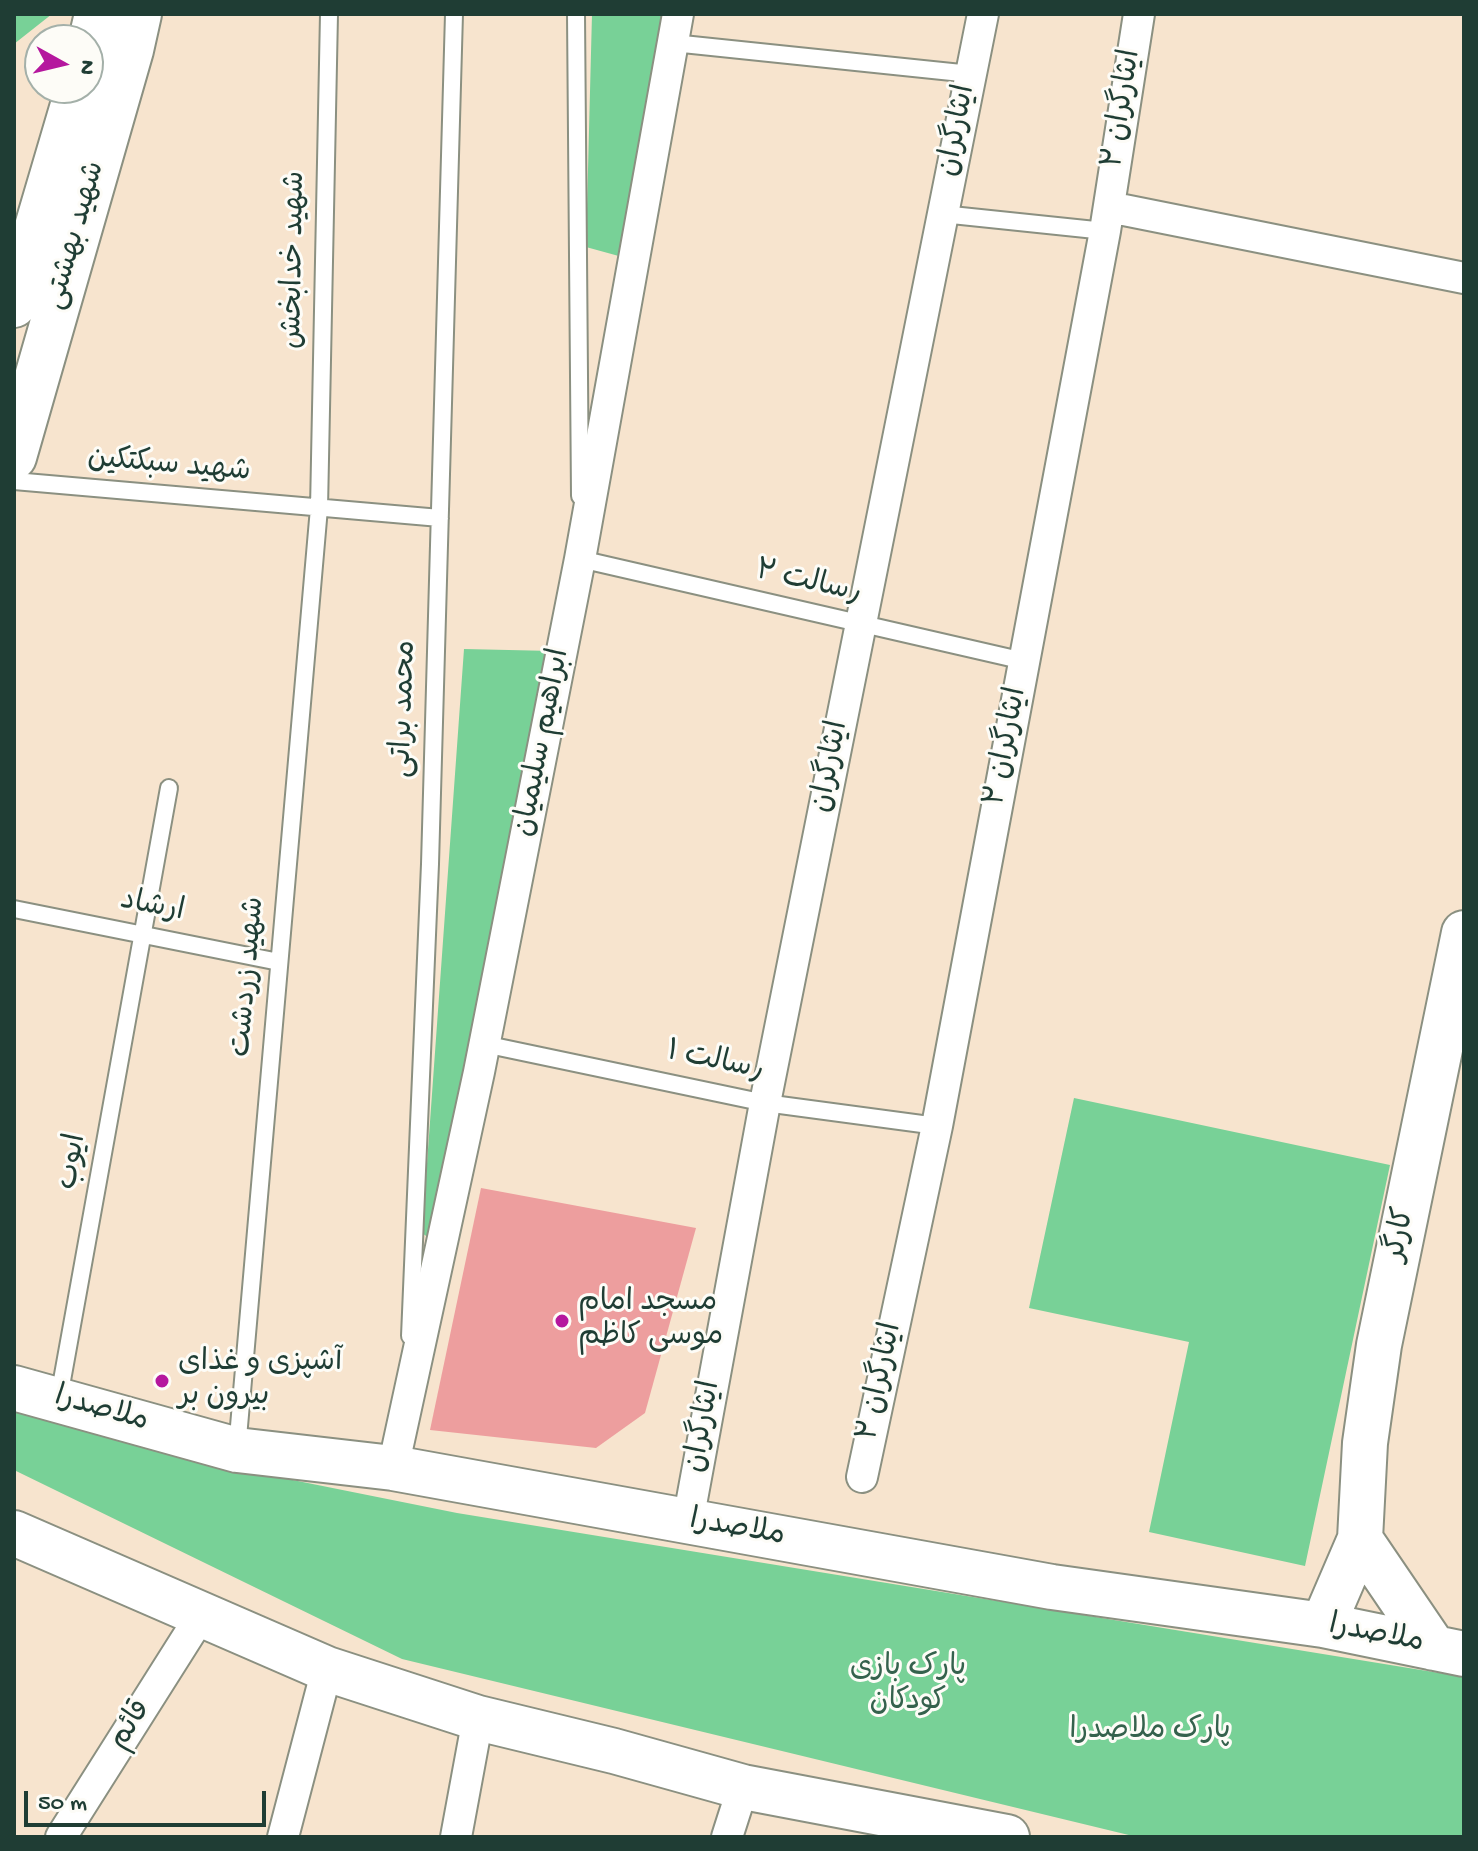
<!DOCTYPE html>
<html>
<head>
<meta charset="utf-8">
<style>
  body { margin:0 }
  #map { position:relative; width:1478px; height:1851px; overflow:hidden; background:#f7e4ce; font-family:"Gochi Hand",sans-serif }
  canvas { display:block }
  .frame { position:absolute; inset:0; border:16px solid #1f3d34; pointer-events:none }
  .north { position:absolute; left:24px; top:24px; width:80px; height:80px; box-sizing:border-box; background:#fdfcf7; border:2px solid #a4b0a9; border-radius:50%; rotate:98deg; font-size:22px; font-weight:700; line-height:32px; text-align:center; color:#1f3d34 }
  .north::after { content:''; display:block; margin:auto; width:28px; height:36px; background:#b5179e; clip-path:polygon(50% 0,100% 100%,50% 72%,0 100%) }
  .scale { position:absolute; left:24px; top:1791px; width:242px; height:36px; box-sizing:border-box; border:4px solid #1f3d34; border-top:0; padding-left:10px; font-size:24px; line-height:28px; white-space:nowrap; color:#1f3d34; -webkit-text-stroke:6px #fdfcf7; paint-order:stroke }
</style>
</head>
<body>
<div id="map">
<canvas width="1478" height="1851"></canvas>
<div class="frame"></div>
<div class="north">N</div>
<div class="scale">50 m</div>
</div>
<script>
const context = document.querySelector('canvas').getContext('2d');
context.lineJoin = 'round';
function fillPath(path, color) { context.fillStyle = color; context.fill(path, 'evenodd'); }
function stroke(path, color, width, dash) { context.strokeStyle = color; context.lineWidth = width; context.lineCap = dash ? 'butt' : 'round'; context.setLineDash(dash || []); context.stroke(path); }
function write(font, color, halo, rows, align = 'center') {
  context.font = font + ' "Gochi Hand","Playpen Sans Arabic",sans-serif'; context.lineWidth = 6; context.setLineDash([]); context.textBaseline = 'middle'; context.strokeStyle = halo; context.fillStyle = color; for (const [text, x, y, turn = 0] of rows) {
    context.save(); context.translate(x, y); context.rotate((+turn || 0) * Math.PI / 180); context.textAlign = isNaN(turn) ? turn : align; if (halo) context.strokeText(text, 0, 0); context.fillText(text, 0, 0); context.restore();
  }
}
const green = new Path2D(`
  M 14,14 L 52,14 L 14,44 Z
  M 592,14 L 670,14 L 626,258 L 586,247 Z
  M 464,649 L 553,651 L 433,1241 L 422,1233 Z
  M 1074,1098 L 1390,1165 L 1305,1566 L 1149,1532 L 1189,1342 L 1029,1308 Z
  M 14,1406 L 213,1464 L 457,1513 L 1464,1677 L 1464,1837 L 1137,1837 L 402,1659 L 14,1470 Z`);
const building = new Path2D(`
  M 481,1188 L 696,1228 L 645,1413 L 596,1448 L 430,1430 Z`);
const lane = new Path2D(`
  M 576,14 L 580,496
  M 673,43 L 971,74
  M 942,214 L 1105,231
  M 14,481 L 440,518
  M 580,556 L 580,559 L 1024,661
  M 14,909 L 279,962
  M 484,1044 L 765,1103 L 937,1126
  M 410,1336 L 430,864 L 454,14
  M 59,1397 L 169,788
  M 237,1449 L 319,508 L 329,14`);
const street = new Path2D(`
  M 1109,207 L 1464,278
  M 393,1468 L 479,1072 L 580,559 L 678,14
  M 862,1477 L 937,1126 L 1105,231 L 1139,14
  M 688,1521 L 765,1103 L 983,14
  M 61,1837 L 202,1614
  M 283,1837 L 327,1669
  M 456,1837 L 478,1718
  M 727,1837 L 743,1787`);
const secondary = new Path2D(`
  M 88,53 L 97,14
  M 14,305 L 78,88
  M 14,457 L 131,50 L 139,14
  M 14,1388 L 237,1450 L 393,1468 L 1052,1587 L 1323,1625 L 1464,1654
  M 14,1533 L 327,1669 L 478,1718 L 614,1751 L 743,1787 L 1007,1837
  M 1360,1539 L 1434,1648
  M 1323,1625 L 1360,1539 L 1365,1443 L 1379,1345 L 1464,933`);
const markers = [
  [562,1321,8,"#b5179e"],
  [162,1381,8,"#b5179e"]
];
const streetNames = [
  ["ایثارگران ۲",1124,109,-81],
  ["ایثارگران",959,131,-79],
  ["شهید بهشتی",77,236,-74],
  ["شهید خدابخش",296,260,-89],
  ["شهید سبکتکین",169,467,5],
  ["رسالت ۲",808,584,13],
  ["محمد براتی",406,709,-88],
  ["ابراهیم سلیمیان",544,743,-79],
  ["ایثارگران ۲",1008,747,-79],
  ["ایثارگران",832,767,-79],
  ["ارشاد",152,908,11],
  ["شهید زردشت",250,977,-85],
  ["رسالت ۱",715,1063,12],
  ["ایوب",74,1162,-80],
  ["کارگر",1402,1235,-78],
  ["ایثارگران ۲",882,1382,-78],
  ["ملاصدرا",101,1411,16],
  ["ایثارگران",705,1427,-80],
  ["ملاصدرا",737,1530,10],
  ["ملاصدرا",1376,1636,11],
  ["قائم",132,1726,-58]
];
const poiNames = [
  ["مسجد امام",578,1304],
  ["موسی کاظم",578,1338],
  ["آشپزی و غذای",178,1364],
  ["بیرون بر",178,1398]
];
const parkNames = [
  ["پارک بازی",908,1669],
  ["کودکان",908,1703],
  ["پارک ملاصدرا",1150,1732]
];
fillPath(green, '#78d197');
fillPath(building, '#ed9e9e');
stroke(lane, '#8b9081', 20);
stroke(street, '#8b9081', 34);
stroke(secondary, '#8b9081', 48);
stroke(lane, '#fff', 16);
stroke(street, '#fff', 30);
stroke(secondary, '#fff', 44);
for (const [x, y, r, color] of markers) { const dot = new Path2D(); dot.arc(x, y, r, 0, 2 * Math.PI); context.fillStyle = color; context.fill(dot); stroke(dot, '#fdfcf7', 3); }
write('30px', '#1f3d34', '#fdfcf7', streetNames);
write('30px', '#1f3d34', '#fdfcf7', poiNames, 'left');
write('30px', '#35624d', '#fdfcf7', parkNames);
</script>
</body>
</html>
